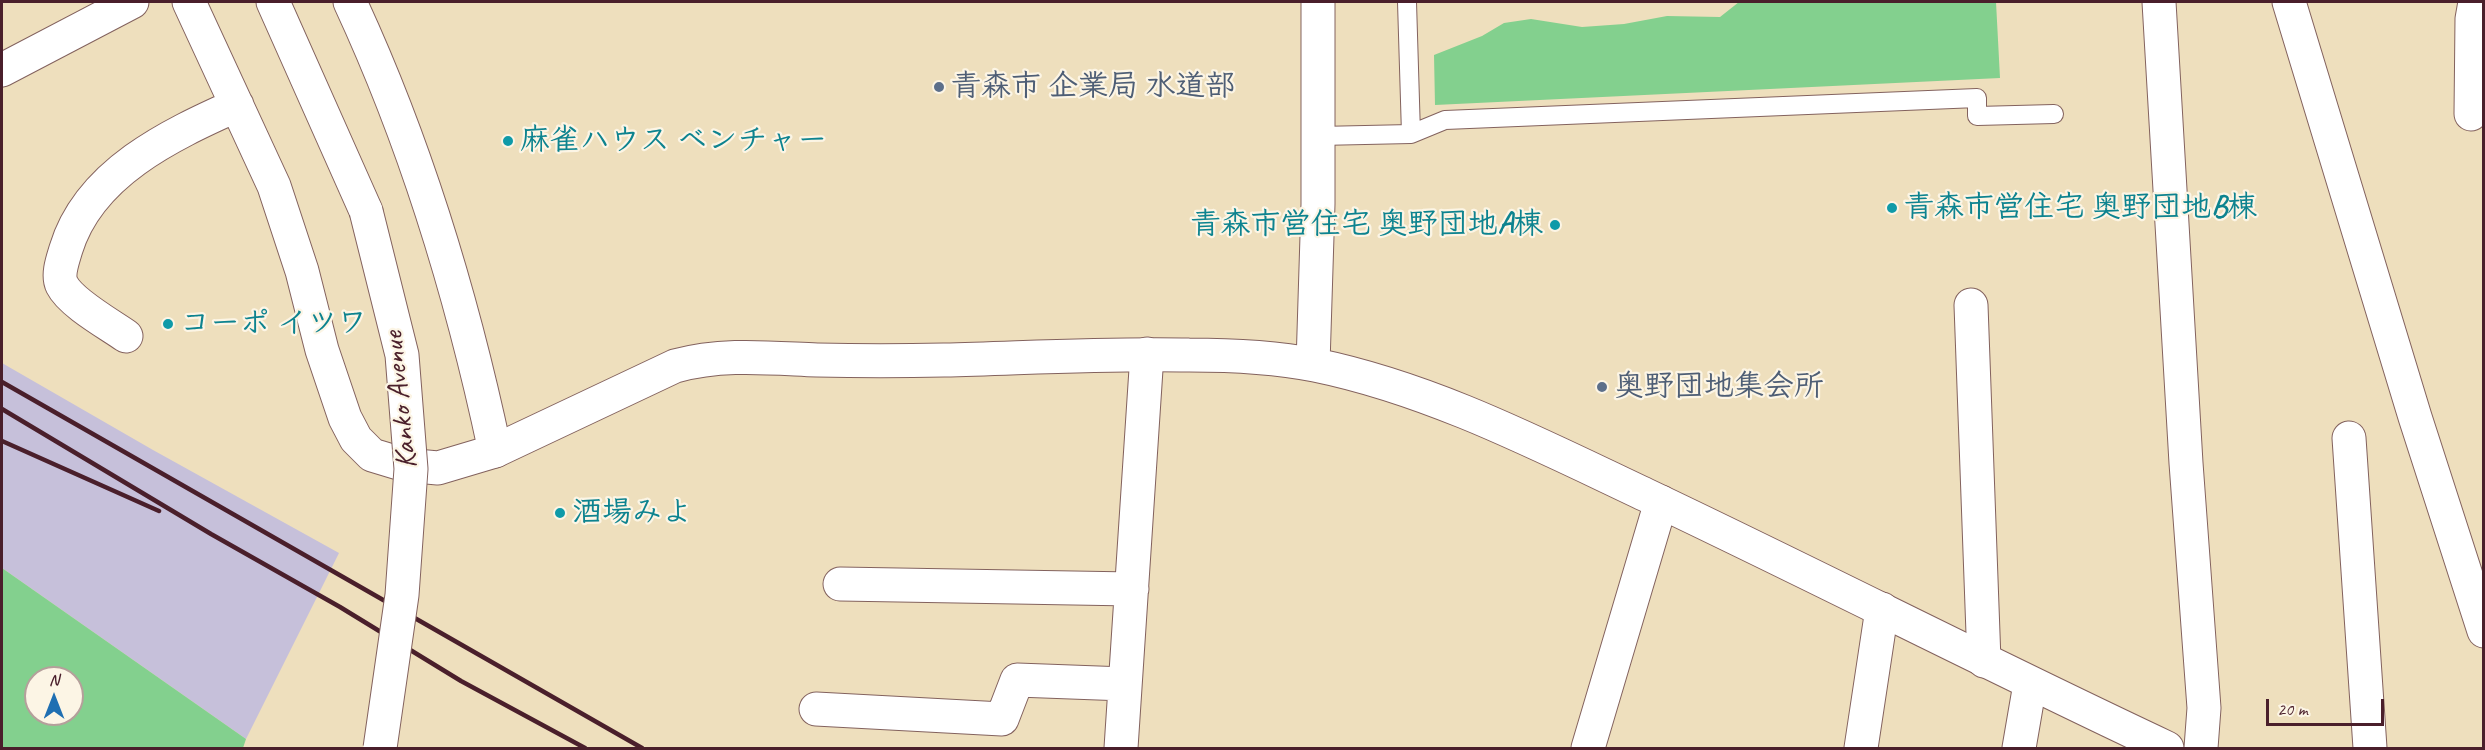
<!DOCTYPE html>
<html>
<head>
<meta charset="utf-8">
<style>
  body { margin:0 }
  #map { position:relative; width:2485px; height:750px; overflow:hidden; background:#eedfbd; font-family:Caveat,sans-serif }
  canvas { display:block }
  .frame { position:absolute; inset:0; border:3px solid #4a1f2b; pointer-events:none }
  .north { position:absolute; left:24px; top:666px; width:60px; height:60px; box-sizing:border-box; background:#fcf5e5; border:2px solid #b59f9b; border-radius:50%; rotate:0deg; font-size:16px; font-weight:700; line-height:24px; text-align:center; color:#4a1f2b }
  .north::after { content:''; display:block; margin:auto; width:21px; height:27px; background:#1f6fb2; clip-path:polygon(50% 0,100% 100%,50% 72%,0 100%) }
  .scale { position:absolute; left:2266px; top:699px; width:118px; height:27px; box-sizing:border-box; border:3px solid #4a1f2b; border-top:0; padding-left:8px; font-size:18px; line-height:21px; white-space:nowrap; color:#4a1f2b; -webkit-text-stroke:4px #fcf5e5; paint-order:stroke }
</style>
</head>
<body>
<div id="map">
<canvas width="2485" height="750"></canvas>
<div class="frame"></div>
<div class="north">N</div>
<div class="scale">20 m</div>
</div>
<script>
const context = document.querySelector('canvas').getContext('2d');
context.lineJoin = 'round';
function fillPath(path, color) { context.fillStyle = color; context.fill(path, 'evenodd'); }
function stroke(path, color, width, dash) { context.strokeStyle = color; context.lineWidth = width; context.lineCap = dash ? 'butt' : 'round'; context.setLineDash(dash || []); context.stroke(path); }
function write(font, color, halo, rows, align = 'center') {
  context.font = font + ' Caveat,"Klee One",sans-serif'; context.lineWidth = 4.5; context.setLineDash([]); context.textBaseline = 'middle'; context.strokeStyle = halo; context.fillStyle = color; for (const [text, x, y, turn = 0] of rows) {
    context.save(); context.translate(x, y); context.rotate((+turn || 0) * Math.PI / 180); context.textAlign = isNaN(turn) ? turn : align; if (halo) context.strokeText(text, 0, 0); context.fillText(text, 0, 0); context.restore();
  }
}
const industrial = new Path2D(`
  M 2,363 L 153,450 L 339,553 L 246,739 L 2,568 Z`);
const green = new Path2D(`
  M 1739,2 L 1996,2 L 2000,78 L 1435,105 L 1434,55 L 1482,36 L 1504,23 L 1531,19 L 1582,27 L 1624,24 L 1667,16 L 1720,17 Z
  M 2,568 L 246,739 L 243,748 L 2,748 ZM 36,678 L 72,678 L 72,714 L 36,714 Z`);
const service = new Path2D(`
  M 1407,2 L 1411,134
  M 1319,136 L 1411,134 L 1445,120 L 1977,98 L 1977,116 L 2054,114`);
const minor = new Path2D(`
  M 189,2 L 274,186 L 302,271 L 322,350 L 345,418 L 356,439 L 372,455 L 405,465 L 438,468 L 495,451 C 463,300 415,142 350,2
  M 2159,2 L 2186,463 L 2204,708 L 2201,748
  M 2,70 L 132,2
  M 2471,114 L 2472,19 L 2475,2
  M 1971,305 L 1984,661
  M 126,336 C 109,324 71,303 62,285 C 57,275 63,259 66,249 C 89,173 170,135 237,105
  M 1313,364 L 1318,204 L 1318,2
  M 2349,438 L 2370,748
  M 840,584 L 1132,589
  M 816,709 L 1002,719 L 1017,680 L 1125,684
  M 1121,748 L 1147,354
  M 1588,748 L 1661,502
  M 1861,748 L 1882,609
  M 2019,748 L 2030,684`);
const tertiary = new Path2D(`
  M 2289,2 L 2415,417 L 2484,631
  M 495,451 L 675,366 C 723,353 768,358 817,360 C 859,361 902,361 944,360 C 1025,358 1107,353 1189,355 C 1231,355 1274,357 1315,365 C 1432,389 1540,445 1646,495 C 1821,578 1992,666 2167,748`);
const trunk = new Path2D(`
  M 273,2 L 366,211`);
const rail = new Path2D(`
  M 2,382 L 642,748
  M 2,409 L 211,534 L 340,607 L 461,681 L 585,748
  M 2,441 L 159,511`);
const trunkBridge = new Path2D(`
  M 366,211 L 402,355 L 411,469 L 402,595 L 380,748`);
const markers = [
  [939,87,6,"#5c6f8a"],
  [508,141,6,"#0f9aa8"],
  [1892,208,6,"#0f9aa8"],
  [1555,225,6,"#0f9aa8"],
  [168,324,6,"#0f9aa8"],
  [1602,387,6,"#5c6f8a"],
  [560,513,6,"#0f9aa8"]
];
const serviceNames = [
  ["青森市 企業局 水道部",951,87],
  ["奥野団地集会所",1614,387]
];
const cultureNames = [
  ["麻雀ハウス ベンチャー",520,141],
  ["青森市営住宅 奥野団地B棟",1904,208],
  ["青森市営住宅 奥野団地A棟",1543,225,"right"],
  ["コーポ イツワ",180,324],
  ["酒場みよ",572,513]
];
const streetNames = [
  ["Kanko Avenue",401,400,-96]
];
fillPath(industrial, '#c6c0da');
fillPath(green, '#83d08e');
stroke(service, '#83625e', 20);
stroke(minor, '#83625e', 35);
stroke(tertiary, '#83625e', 35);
stroke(trunk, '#83625e', 35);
stroke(service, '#fff', 18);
stroke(minor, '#fff', 33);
stroke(tertiary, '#fff', 33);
stroke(trunk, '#fff', 33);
stroke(rail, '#4a1f2b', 4.5);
stroke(trunkBridge, '#83625e', 35, []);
stroke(trunkBridge, '#fff', 33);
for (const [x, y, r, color] of markers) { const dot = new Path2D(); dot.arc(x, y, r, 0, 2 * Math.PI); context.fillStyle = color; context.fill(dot); stroke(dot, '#fcf5e5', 2); }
write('bold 30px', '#4e5e75', '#fcf5e5', serviceNames, 'left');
write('bold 30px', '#0d838f', '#fcf5e5', cultureNames, 'left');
write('30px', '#4a1f2b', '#fcf5e5', streetNames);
</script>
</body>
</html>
